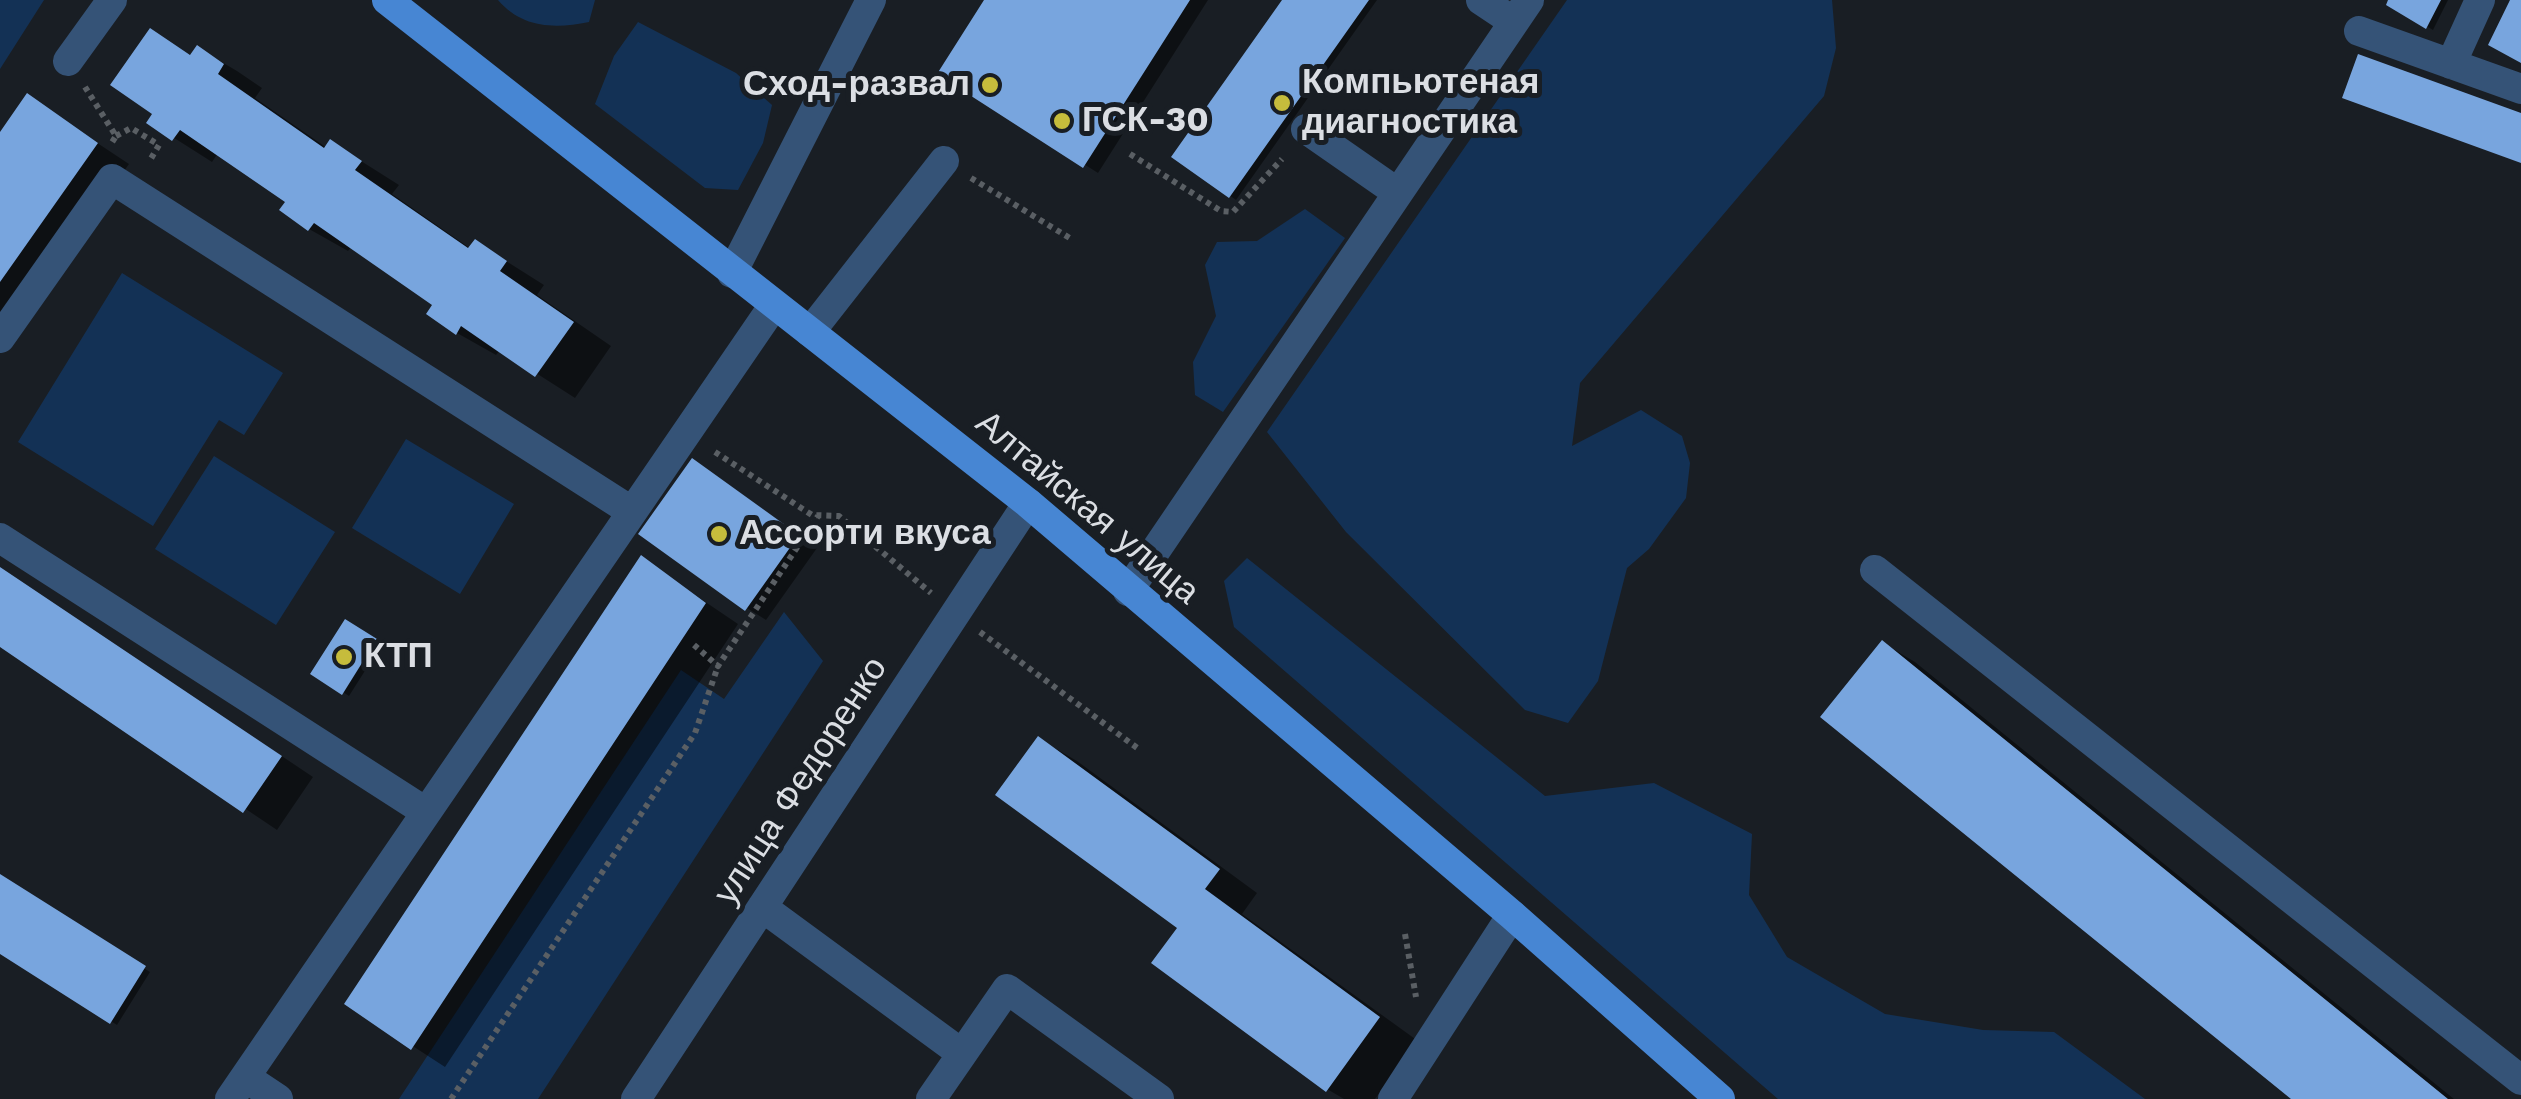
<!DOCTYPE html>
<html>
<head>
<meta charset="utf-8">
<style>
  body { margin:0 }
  canvas { display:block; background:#191e24 }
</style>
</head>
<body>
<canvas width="2521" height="1099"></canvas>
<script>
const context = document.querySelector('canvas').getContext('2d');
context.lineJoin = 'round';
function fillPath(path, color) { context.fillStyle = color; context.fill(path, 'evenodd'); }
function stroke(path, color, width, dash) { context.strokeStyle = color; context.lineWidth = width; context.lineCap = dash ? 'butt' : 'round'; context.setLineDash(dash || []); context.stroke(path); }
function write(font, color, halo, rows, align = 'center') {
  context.font = font + ' "Work Sans",sans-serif'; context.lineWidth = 10; context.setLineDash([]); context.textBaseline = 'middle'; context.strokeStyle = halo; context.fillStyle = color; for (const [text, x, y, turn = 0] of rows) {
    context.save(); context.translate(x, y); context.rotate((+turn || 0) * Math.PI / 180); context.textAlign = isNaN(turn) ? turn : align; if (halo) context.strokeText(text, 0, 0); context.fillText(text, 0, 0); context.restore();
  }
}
const green = new Path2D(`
  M 0,0 L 44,0 L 0,69 Z
  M 498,0 L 595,0 L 589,22 C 554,29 522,28 498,0 Z
  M 1567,0 L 1832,0 L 1836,48 L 1824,96 L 1580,383 L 1572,446 L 1641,410 L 1682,436 L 1690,463 L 1686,498 L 1649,549 L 1627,568 L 1598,681 L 1568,723 L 1525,710 L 1346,532 L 1267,432 Z
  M 638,22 L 736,73 L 772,105 L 763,143 L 738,190 L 705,188 L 595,104 L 614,56 Z
  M 1305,209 L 1345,238 L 1223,412 L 1195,395 L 1193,362 L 1216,316 L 1205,265 L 1217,242 L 1257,241 Z
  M 122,273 L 283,373 L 244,435 L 219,420 L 153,526 L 18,442 Z
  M 406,439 L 514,504 L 460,594 L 352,528 Z
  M 214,456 L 335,532 L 276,625 L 155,549 Z
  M 1247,558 L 1545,796 L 1654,783 L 1752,834 L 1749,895 L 1787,957 L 1885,1014 L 1983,1030 L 2054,1032 L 2145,1099 L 1778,1099 L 1234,627 L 1224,581 Z
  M 784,612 L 823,661 L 538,1099 L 399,1099 L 681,670 L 724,699 Z`);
const shadow = new Path2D(`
  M 987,0 L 1208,0 L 1098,173 L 940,73 Z
  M 1285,0 L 1377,0 L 1236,200 L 1174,156 Z
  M 2391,0 L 2448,0 L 2433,30 L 2389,4 Z
  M 151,31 L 192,56 L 198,48 L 237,71 L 262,88 L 255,98 L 327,148 L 331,142 L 399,185 L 392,194 L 471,249 L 476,242 L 544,285 L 537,295 L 611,346 L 575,398 L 500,350 L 496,355 L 457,333 L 436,305 L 352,246 L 348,251 L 309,229 L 288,201 L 218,153 L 212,162 L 149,122 L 155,114 Z
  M 28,97 L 129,164 L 0,347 L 0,137 Z
  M 712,473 L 817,548 L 766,620 L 747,608 Z
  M 642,559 L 738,624 L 445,1067 L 348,1004 Z
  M 0,567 L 313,777 L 277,830 L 0,644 Z
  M 346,622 L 382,644 L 349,696 L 314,673 Z
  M 1883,643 L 1915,662 L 2454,1099 L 2295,1099 Z
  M 1039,739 L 1077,761 L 1257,893 L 1242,914 L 1418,1041 L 1375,1099 L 1344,1099 L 1327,1089 L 1180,927 Z
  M 0,877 L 150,972 L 117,1025 L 0,951 Z`);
const building = new Path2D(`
  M 984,0 L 1190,0 L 1083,168 L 937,74 Z
  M 1282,0 L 1369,0 L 1229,198 L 1171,157 Z
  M 2388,0 L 2441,0 L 2426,29 L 2386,5 Z
  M 2510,0 L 2521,0 L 2521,63 L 2488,45 Z
  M 150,28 L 190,55 L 197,45 L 224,64 L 218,74 L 324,148 L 330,139 L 362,161 L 355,170 L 468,248 L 475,239 L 507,261 L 500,271 L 574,322 L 535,377 L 461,326 L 456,335 L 426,314 L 432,305 L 314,223 L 308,231 L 279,210 L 285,202 L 180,130 L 172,141 L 146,123 L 152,114 L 110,85 Z
  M 2358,54 L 2521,113 L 2521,163 L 2342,98 Z
  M 27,93 L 98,143 L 0,282 L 0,132 Z
  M 692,458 L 799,535 L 745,611 L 638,534 Z
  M 641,555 L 706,603 L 411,1050 L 344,1004 Z
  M 0,567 L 282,756 L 243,813 L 0,647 Z
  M 345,619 L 377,639 L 342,695 L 310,674 Z
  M 1882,640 L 2448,1099 L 2291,1099 L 1820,717 Z
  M 1038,736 L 1220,869 L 1205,889 L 1380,1017 L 1326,1092 L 1151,963 L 1177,928 L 995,795 Z
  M 0,874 L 146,966 L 110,1024 L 0,954 Z`);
const path = new Path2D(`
  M 85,87 L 116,136 L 111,144
  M 116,136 L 131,128 L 159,145 L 149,162
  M 1130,154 L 1221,211 L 1233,212 L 1282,159
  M 971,178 L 1073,240
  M 715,452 L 812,515 L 839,516 L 931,593
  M 980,632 L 1140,750
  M 694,645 L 718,666 L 818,516
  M 1405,934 L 1416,997
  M 451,1099 L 695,733 L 718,666`);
const minor = new Path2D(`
  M 1481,0 L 1514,22
  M 2359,31 L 2521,89
  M 68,61 L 112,0
  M 2451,64 L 2480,0
  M 1306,129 L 1398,193
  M 732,273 L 871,0
  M 810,332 L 944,161
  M 0,338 L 112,179 L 631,511
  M 0,538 L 426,812
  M 1875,570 L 2521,1080
  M 1128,591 L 1529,0
  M 762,907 L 961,1053
  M 245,1077 L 278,1099
  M 230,1099 L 774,305
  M 636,1099 L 1028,503
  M 931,1099 L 1007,989 L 1159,1099
  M 1393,1099 L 1512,915`);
const major = new Path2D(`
  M 387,0 L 1028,503 L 1512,915 L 1720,1099`);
const markers = [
  [990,85,10,"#c6bc3c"],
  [1282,103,10,"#c6bc3c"],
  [1062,121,10,"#c6bc3c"],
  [719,534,10,"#c6bc3c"],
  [344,657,10,"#c6bc3c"]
];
const poiNames = [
  ["Компьютеная",1302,83],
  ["диагностика",1302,123],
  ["Сход-развал",970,85,"right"],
  ["ГСК-30",1082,121],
  ["Ассорти вкуса",739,534],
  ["КТП",364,657]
];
const streetNames = [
  ["Алтайская улица",1087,508,40],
  ["улица Федоренко",801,781,-57]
];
fillPath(green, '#133155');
fillPath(shadow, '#0007');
fillPath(building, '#78a5de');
stroke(path, '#5a5f64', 6, [5, 5]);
stroke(minor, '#355377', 30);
stroke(major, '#4786d3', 30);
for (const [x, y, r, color] of markers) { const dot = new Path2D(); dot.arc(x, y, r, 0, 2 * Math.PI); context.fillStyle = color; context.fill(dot); stroke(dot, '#191e24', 4); }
write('bold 35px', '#dbdee3', '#191e24', poiNames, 'left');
write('35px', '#dbdee3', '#191e24', streetNames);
</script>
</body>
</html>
